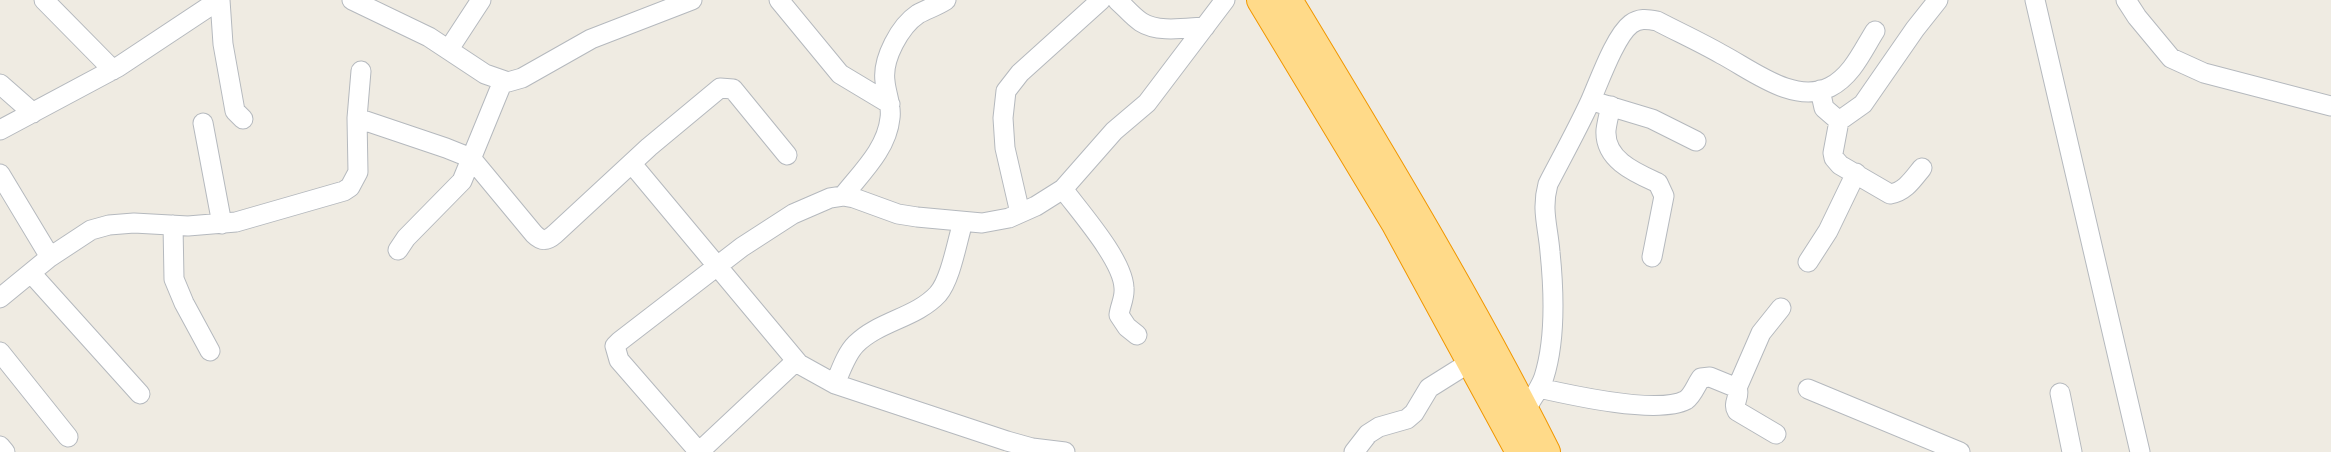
<!DOCTYPE html>
<html>
<head>
<meta charset="utf-8">
<style>
  body { margin:0 }
  canvas { display:block; background:#efebe2 }
</style>
</head>
<body>
<canvas width="2331" height="452"></canvas>
<script>
const context = document.querySelector('canvas').getContext('2d');
context.lineJoin = 'round';
function stroke(path, color, width, dash) { context.strokeStyle = color; context.lineWidth = width; context.lineCap = dash ? 'butt' : 'round'; context.setLineDash(dash || []); context.stroke(path); }
const minor = new Path2D(`
  M 44,0 L 113,70
  M 220,0 L 223,44 L 235,111 L 243,119
  M 352,0 L 429,37 L 485,74 L 508,82 L 522,78 L 591,39 L 692,0
  M 779,0 L 840,74 L 890,104
  M 1117,0 C 1125,7 1132,16 1141,22 C 1158,33 1185,28 1205,27
  M 2035,0 L 2140,452
  M 2126,0 L 2137,17 L 2171,58 L 2204,73 L 2331,106
  M 449,49 L 481,0
  M 0,84 L 33,113
  M 1820,90 L 1824,108 L 1839,121 L 1833,153 L 1834,158 L 1840,165 L 1890,194 C 1905,192 1913,179 1922,168
  M 1599,103 L 1652,119 L 1696,141
  M 1611,106 C 1609,114 1607,122 1606,130 C 1604,160 1636,173 1658,183 L 1664,196 L 1652,257
  M 357,118 L 446,148 L 471,158 L 534,234 C 542,242 547,241 555,234 L 649,147 L 720,88 L 733,89 L 787,155
  M 1839,121 L 1863,104 L 1915,29 L 1938,0
  M 203,123 L 222,224
  M 0,130 L 118,67 L 219,0
  M 632,164 L 799,364 L 835,384 L 1007,441 L 1032,448 L 1065,452
  M 0,174 L 50,257
  M 1063,189 C 1080,212 1123,260 1124,288 C 1125,298 1120,306 1119,315 L 1127,327 L 1137,335
  M 843,196 C 861,173 887,149 890,118 C 892,105 886,94 885,81 C 882,59 900,26 918,14 C 927,9 937,6 946,0
  M 1020,213 L 1005,148 L 1003,118 L 1006,91 L 1020,73 L 1101,0
  M 173,225 L 174,279 L 184,303 L 210,351
  M 398,250 L 406,238 L 462,181 L 503,81
  M 1808,262 L 1828,231 L 1856,173
  M 31,273 L 140,394
  M 0,298 L 50,257 L 91,230 L 109,225 L 134,223 L 188,226 L 236,222 L 344,191 L 350,187 L 358,172 L 357,118 L 361,71
  M 0,352 L 68,437
  M 835,384 C 841,370 846,354 856,344 C 879,321 916,318 938,294 C 951,279 957,241 963,222
  M 1539,388 C 1570,395 1658,415 1686,400 C 1693,395 1696,385 1701,378 L 1710,377 L 1737,388 C 1741,396 1732,403 1737,411 L 1776,434
  M 1737,388 L 1761,333 L 1781,308
  M 1808,389 L 1960,452
  M 2060,393 L 2072,452
  M 1525,410 C 1531,400 1540,389 1544,377 C 1556,339 1554,291 1550,252 C 1548,226 1541,210 1548,184 C 1562,157 1577,130 1590,102 C 1599,82 1615,36 1631,24 C 1639,18 1647,19 1657,21 C 1678,32 1700,42 1721,54 C 1752,70 1794,105 1830,87 C 1852,76 1863,50 1875,31
  M 0,446 L 5,452
  M 699,452 L 619,360 L 615,346 L 620,341 L 742,247 L 793,214 L 830,198 L 843,196 L 854,198 L 898,214 L 917,217 L 982,223 L 1009,218 L 1036,206 L 1063,189 L 1114,131 L 1147,103 L 1225,0
  M 699,452 L 796,361
  M 1354,452 L 1368,434 L 1379,427 L 1407,419 L 1414,413 L 1429,388 L 1472,361`);
const highway = new Path2D(`
  M 1261,0 L 1396,224 L 1520,452
  M 1288,0 C 1378,149 1468,297 1546,452`);
stroke(minor, '#b5b9be', 21);
stroke(highway, '#f19700', 30);
stroke(minor, '#fff', 19);
stroke(highway, '#ffda89', 28);
</script>
</body>
</html>
